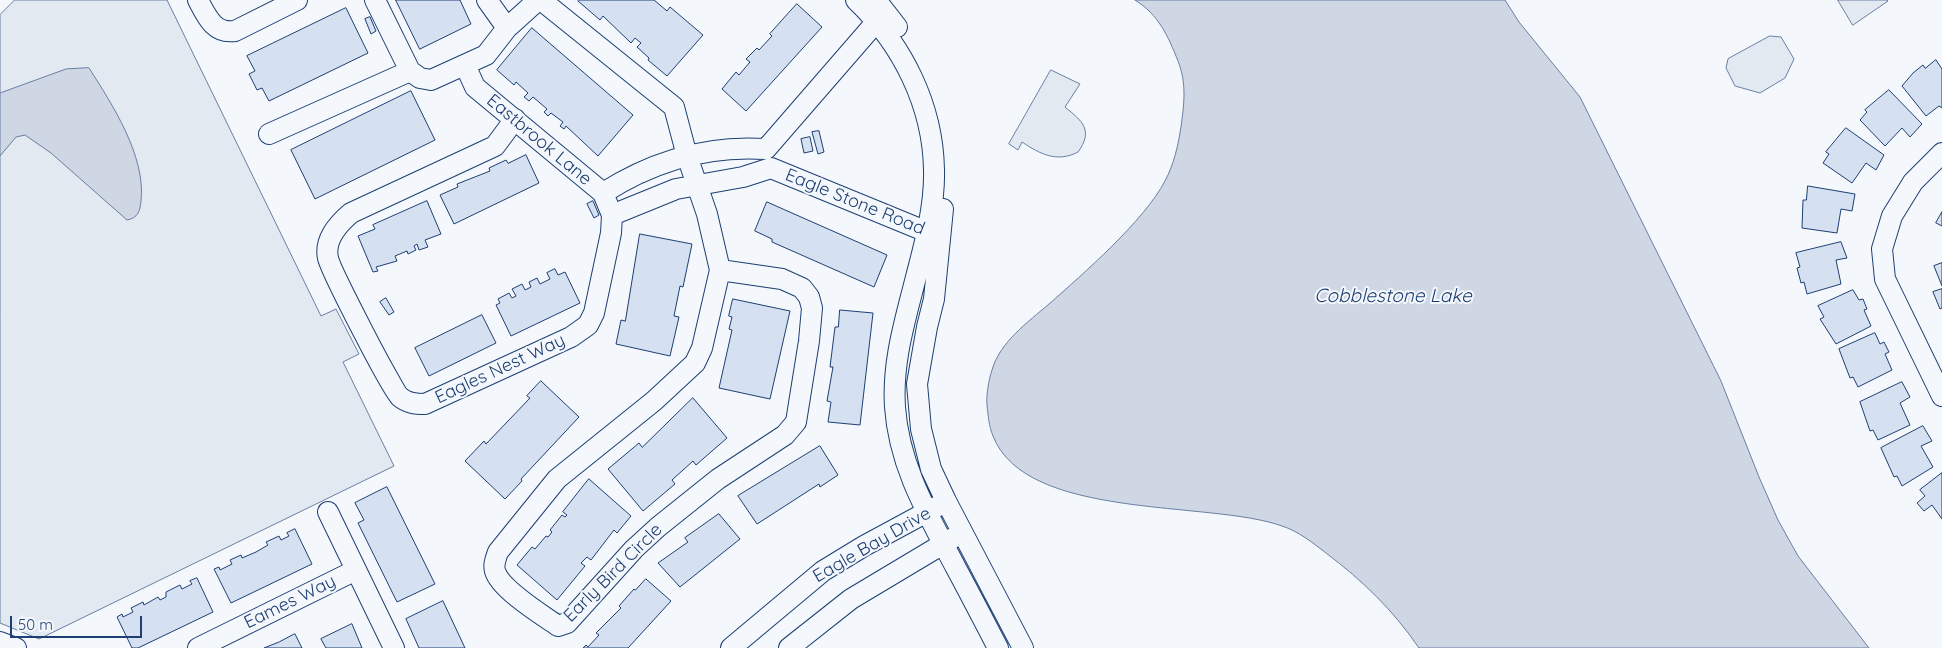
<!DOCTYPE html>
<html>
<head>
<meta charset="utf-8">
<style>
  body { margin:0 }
  #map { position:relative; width:1942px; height:648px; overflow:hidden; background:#f4f7fb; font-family:Quicksand,sans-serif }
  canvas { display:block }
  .scale { position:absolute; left:10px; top:616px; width:132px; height:22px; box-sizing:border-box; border:2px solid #1d3f73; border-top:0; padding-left:6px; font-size:15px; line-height:18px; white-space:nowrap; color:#1d3f73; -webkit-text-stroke:4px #f4f7fb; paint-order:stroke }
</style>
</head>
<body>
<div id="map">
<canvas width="1942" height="648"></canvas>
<div class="scale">50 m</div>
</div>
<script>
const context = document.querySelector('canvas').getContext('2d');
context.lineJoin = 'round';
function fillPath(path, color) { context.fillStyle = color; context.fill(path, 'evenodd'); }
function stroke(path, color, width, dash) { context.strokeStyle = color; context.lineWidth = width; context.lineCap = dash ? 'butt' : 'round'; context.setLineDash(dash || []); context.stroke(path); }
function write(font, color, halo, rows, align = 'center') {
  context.font = font + ' Quicksand,sans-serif'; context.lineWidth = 4; context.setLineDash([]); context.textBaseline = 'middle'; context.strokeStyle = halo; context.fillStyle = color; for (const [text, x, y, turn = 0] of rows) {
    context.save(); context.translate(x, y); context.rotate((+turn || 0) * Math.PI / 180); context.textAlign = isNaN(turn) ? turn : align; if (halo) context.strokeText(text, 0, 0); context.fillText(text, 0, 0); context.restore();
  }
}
const green = new Path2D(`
  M 15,0 L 167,0 L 321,316 L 336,309 L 359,354 L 343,362 L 394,466 L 39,639 L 0,623 L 0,15 Z
  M 1838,0 L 1887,0 L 1888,1 L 1853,25 Z
  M 1770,36 L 1781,37 L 1794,59 L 1785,78 L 1760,93 L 1735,86 L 1726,68 L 1728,59 Z
  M 1051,70 L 1080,84 L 1065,107 C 1082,121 1094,130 1078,152 C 1057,163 1040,154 1022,142 L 1018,150 L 1009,144 Z`);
const water = new Path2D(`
  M 1135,0 L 1505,0 L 1519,22 L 1580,97 L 1721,381 L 1759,477 L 1778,520 L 1798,556 L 1869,648 L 1419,648 C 1393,610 1363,581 1326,553 C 1313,543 1298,531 1282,526 C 1210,500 1026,521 993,436 C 989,427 988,414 987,405 C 986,395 989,379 992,370 C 1000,342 1028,322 1049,304 C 1083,274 1144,221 1165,181 C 1174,164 1178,146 1181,127 C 1184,104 1187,84 1178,61 C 1168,36 1159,15 1135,0 Z
  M 89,68 C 112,104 146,156 141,201 C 140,211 138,218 127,220 L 51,153 L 25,135 L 16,137 L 0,156 L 0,93 L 66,69 Z`);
const building = new Path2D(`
  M 396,0 L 460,0 L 471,24 L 420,49 Z
  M 579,0 L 654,0 L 667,11 L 670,7 L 703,35 L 667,76 L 648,60 L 649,58 L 637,47 L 641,43 L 635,38 L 631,43 L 603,16 L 600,20 L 578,1 Z
  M 797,4 L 822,27 L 746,111 L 722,89 L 736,72 L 739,75 L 750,62 L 746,59 L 757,48 L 759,50 L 772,36 L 770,34 Z
  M 346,8 L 368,53 L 269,101 L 262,88 L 257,90 L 249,74 L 255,71 L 247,56 Z
  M 370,17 L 376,31 L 371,34 L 365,19 Z
  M 532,28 L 633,115 L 598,156 L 566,126 L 564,129 L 560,126 L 563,122 L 551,113 L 548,116 L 544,112 L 547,109 L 533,97 L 529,101 L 524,97 L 528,93 L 516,82 L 514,85 L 497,70 Z
  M 1936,60 L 1942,69 L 1942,108 L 1939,106 L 1926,116 L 1902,86 L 1913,73 L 1923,65 L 1925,68 Z
  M 1889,90 L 1922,124 L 1910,137 L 1902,128 L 1885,146 L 1860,120 L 1867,112 L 1865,110 Z
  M 411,91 L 435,140 L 315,199 L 291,150 Z
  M 1846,128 L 1884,155 L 1876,170 L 1866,163 L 1852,183 L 1823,163 L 1829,154 L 1826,152 Z
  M 819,131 L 824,152 L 818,154 L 812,132 Z
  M 810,137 L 813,151 L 804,153 L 801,139 Z
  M 526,155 L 539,183 L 454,224 L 440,195 L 458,187 L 457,184 L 490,171 L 489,168 L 506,160 L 508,163 Z
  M 1808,186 L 1855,194 L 1852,211 L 1841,209 L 1837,233 L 1802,228 L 1803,200 L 1806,200 Z
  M 427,201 L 441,234 L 425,240 L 428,247 L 419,250 L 417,244 L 414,246 L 416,250 L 408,254 L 407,251 L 395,256 L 397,261 L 376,267 L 378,271 L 373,272 L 358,236 L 375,229 L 373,225 Z
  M 593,201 L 599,215 L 594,218 L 587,204 Z
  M 767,202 L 887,255 L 874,287 L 772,242 L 772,239 L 755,231 Z
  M 1942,212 L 1942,226 L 1936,223 Z
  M 640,234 L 692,244 L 683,287 L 680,286 L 674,316 L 679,317 L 670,356 L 616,344 L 621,320 L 625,321 Z
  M 1841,242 L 1847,258 L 1836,260 L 1841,284 L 1807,294 L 1804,282 L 1801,283 L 1797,268 L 1800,267 L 1796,253 Z
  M 1942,263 L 1942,286 L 1934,266 Z
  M 555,269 L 558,275 L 565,272 L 580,303 L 511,336 L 496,305 L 500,303 L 498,299 L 509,293 L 512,298 L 516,296 L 512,289 L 522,284 L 525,290 L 531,287 L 529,282 L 537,278 L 540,284 L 550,279 L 547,273 Z
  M 1942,289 L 1942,308 L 1940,309 L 1933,292 Z
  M 1853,290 L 1859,300 L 1863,299 L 1867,309 L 1864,310 L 1871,326 L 1836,344 L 1820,319 L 1824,317 L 1818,306 Z
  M 386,298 L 394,312 L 389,315 L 380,302 Z
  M 733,299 L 790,311 L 770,399 L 719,388 L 732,330 L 729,329 L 732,317 L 729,316 Z
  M 840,310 L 873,313 L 860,425 L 828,422 L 831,402 L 827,401 L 833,367 L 830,367 L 835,327 L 838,327 Z
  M 482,315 L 496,343 L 429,376 L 415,348 Z
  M 1875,333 L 1880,344 L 1884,342 L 1889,352 L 1885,354 L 1892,370 L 1858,387 L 1853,377 L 1850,378 L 1839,349 Z
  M 541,381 L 579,417 L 521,479 L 522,481 L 505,499 L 465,461 L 484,441 L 486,444 L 530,398 L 527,396 Z
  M 1902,382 L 1910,397 L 1900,403 L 1910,425 L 1878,440 L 1873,430 L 1870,431 L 1860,402 Z
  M 693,398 L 727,438 L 696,465 L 693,461 L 672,480 L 675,484 L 643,511 L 608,469 L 639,443 L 642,447 Z
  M 1923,426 L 1932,441 L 1921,446 L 1933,467 L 1902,486 L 1897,476 L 1894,477 L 1881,448 Z
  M 820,446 L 838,475 L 820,487 L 819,484 L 757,524 L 738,496 Z
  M 1942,473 L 1942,519 L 1932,505 L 1924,511 L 1917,503 L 1925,496 L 1920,490 Z
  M 589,479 L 631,516 L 617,533 L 614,530 L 591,560 L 587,557 L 581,563 L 585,566 L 557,600 L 517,565 L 532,547 L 535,549 L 546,536 L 548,537 L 552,532 L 550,530 L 562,515 L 565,517 L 567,515 L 563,512 Z
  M 387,487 L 435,584 L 397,602 L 358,523 L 364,520 L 355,503 Z
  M 719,514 L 740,539 L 680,587 L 658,563 L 688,542 L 685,538 Z
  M 295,529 L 312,564 L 231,603 L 214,569 L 219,567 L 220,570 L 232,564 L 230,560 L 241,555 L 242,558 L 256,552 L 268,545 L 266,542 L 279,536 L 281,540 L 289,536 L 287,533 Z
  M 197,578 L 213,612 L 138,648 L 132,648 L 117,617 L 122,614 L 123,617 L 133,612 L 131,608 L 143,602 L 144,605 L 158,597 L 160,600 L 166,597 L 166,592 L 180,585 L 182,589 L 192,584 L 190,581 Z
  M 646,579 L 671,601 L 628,648 L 583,648 L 586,645 L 588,647 L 599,635 L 596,633 L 621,608 L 619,606 L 634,589 L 635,590 Z
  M 443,601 L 465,648 L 419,648 L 406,619 Z
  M 352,624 L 362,648 L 326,648 L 321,639 Z
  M 295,634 L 302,648 L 264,648 L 279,642 Z`);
const minor = new Path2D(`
  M 198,0 C 207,17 214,34 235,31 L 297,0
  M 375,0 L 410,71
  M 487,0 L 507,28
  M 541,0 L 674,107 L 687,156 L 707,214 L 720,270 L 782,279 L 802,288 L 809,297 L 812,308 L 809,341 L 796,422 L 785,435 L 718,479 L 658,527 L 634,549 L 567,623 L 558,626 C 542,615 500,589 495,571 C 493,564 496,558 498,552 L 557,479 L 654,401 L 695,363 L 702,348 L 720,270
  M 856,0 C 902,44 933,105 934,170 C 935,205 925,243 916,277 C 905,321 892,362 895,407 C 899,467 929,516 956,568 C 970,594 984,621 998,648
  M 876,0 L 897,27
  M 465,65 L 475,87 L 603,193 L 612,215 L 611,233 L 594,313 L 588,325 L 571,337 L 425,404 C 415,404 407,403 400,397 C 393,392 330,269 328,258 C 324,240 338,224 351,213 L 495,146 L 515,119
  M 269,134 L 410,71 L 420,78 L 431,80 L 486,55 L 507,28 L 538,0
  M 766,149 L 884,13
  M 1942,153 L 1913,182 L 1892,216 L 1882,249 L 1885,279 L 1942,396
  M 603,193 C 653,161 707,145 766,149
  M 943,209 L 934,299 L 927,327 L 917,384 L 921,429 L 931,469 L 946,501 L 1023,648
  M 612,215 L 676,189 L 743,177 L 771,168 L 937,236
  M 328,512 L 394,648
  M 0,642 L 16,648
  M 198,648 L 356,570
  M 731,648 L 823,571 L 864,546 L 938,506
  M 789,648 L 851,599 L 953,538`);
const streetNames = [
  ["Eastbrook Lane",539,140,40],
  ["Eagle Stone Road",855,202,22],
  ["Eagles Nest Way",500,369,-25],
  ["Eagle Bay Drive",872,545,-30],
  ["Early Bird Circle",613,573,-45],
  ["Eames Way",290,602,-26]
];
const waterNames = [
  ["Cobblestone Lake",1393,296]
];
fillPath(green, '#e3e9f0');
stroke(green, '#687fa3', 1);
fillPath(water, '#cfd7e4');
stroke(water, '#687fa3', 1);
fillPath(building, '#d5e0f0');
stroke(building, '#1d3f73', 1);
stroke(minor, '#1d3f73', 22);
stroke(minor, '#f4f7fb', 20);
write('18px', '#1d3f73', '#f4f7fb', streetNames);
write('italic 19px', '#1d3f73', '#f4f7fb', waterNames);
</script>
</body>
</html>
